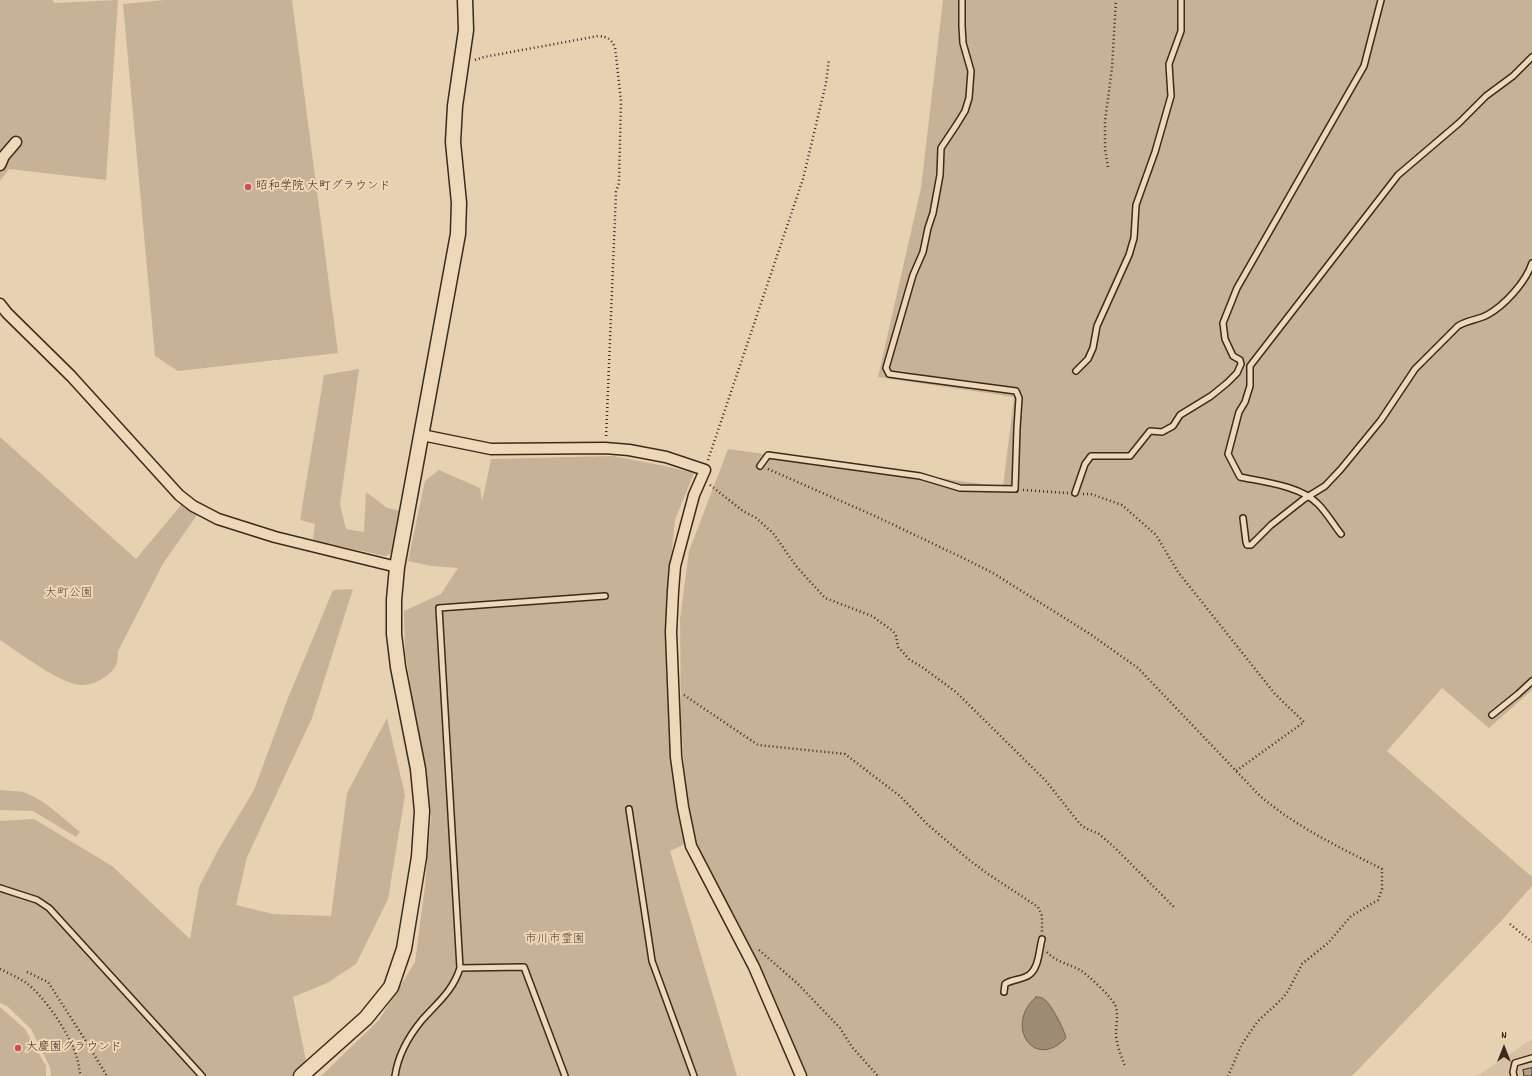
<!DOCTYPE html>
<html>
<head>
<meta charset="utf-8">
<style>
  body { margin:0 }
  #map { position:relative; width:1532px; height:1076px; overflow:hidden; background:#e6d1b1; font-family:Dekko,sans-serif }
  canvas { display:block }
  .north { position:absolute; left:1484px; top:1028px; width:40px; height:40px; -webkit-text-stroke:3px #edd8b7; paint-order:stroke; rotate:0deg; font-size:11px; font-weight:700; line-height:16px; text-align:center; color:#3b2a1e }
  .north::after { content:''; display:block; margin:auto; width:14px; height:18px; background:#3b2a1e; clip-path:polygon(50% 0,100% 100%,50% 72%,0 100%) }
</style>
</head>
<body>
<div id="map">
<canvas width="1532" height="1076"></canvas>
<div class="north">N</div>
</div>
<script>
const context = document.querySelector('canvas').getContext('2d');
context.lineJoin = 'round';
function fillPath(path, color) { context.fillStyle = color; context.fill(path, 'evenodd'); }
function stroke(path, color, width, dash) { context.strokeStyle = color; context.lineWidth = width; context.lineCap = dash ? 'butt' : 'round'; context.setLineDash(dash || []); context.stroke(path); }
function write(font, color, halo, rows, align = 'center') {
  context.font = font + ' Dekko,"Klee One",sans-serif'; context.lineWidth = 4; context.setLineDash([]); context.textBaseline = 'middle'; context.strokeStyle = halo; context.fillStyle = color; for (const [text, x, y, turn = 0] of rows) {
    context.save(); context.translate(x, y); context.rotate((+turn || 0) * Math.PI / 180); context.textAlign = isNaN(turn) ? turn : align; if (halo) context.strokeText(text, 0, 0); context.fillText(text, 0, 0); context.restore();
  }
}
const built = new Path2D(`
  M 1532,1039 L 1532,1076 L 1477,1076 L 1516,1050 Z`);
const green = new Path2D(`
  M 0,0 L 53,0 L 54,3 L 118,0 L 106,180 L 9,169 L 0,181 Z
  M 165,0 L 292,0 L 338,353 L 178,371 L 155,356 L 123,4 Z
  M 943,0 L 1532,0 L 1532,690 L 1489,728 L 1442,688 L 1387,751 L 1532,877 L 1532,886 L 1502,920 L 1352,1076 L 808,1076 L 757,966 L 696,846 L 685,785 L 681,722 L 680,619 L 689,551 L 728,449 L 1003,487 L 1014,397 L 878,377 L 921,188 Z
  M 359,369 L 340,504 L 346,529 L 364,532 L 366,492 L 387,508 L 401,511 L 392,553 L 385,556 L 313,540 L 315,524 L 300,520 L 324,375 Z
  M 0,437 L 136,559 L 182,504 L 197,515 L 164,562 L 118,651 C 118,665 115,671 103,678 C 98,682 89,685 83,685 C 64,687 17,651 0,640 Z
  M 613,456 L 665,466 L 694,473 L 675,520 L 667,599 L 672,746 L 685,844 L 670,851 L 737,1076 L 321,1076 L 379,1020 L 415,962 L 425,886 L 431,817 L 420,741 L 405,653 L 404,611 L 441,594 L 458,568 L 432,566 L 408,561 L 425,481 L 439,470 L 480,488 L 482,502 L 491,459 Z
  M 353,589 L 312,718 L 247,857 L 236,905 L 273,914 L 331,916 L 347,793 L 387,718 L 405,795 L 388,899 L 356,964 L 327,983 L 293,997 L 309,1076 L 51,1076 L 50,1067 L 31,1029 L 7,1006 L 0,1003 L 0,821 L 34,819 L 112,866 L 190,939 L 199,887 L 218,850 L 254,790 L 288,698 L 333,590 Z
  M 0,790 C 9,791 19,790 28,794 C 46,801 65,820 80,832 L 76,837 L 33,811 L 0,810 Z
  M 0,1007 L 25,1029 L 46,1066 L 46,1076 L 0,1076 Z`);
const water = new Path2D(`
  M 1036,997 C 1040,997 1042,997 1045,1000 C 1051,1004 1065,1031 1066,1038 C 1033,1072 1004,1024 1036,997 Z`);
const building = new Path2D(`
  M 1532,1068 L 1532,1076 L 1524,1076 L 1523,1070 Z`);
const path = new Path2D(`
  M 475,60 L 484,57 L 598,36 C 608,37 611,39 615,47 L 621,101 L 619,183 L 616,192 L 606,439
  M 1108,167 L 1105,149 L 1105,121 L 1112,68 L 1116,0
  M 708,460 L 803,179 L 826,83 L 829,59
  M 768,469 L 875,516 L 963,558 L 993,573 L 1090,634 L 1138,668 L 1259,795 C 1296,827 1339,847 1382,869 L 1382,889 L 1378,900 L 1351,916 L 1328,943 L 1302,964 L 1288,991 L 1283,998 L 1258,1021 L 1242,1044 L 1228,1076
  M 710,485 L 743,511 L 756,518 L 773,533 L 796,566 L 825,598 L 872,616 L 893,631 L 896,636 L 898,647 L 910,660 L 922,667 L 956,692 L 1046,781 L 1080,824 L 1085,828 L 1099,834 L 1113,846 L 1175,908
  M 1023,490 L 1068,493
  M 1083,494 L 1091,494 L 1122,505 L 1156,535 L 1178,572 L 1275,694 L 1304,722 L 1236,771
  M 684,695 L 758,745 L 845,754 L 900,796 L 927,824 L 968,859 L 988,874 L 1038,907 L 1042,916 L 1042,932
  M 1510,924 L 1532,942
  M 759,950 L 798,984 L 840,1028 L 852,1047 L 878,1076
  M 1047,952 C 1056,962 1069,964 1080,970 C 1089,976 1110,995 1115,1005 C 1119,1014 1116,1024 1116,1033 C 1116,1043 1121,1056 1125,1066
  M 0,969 C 8,973 17,977 25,982 C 44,995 71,1036 77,1058 C 79,1064 79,1070 81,1076
  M 27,972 L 48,982 L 82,1035 L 107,1076`);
const lane = new Path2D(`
  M 1076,371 L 1088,359 L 1093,348 L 1097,326 L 1129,255 L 1134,238 L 1136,205 L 1155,152 L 1171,96 L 1169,64 L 1181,31 L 1181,0
  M 760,466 L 768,455 L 920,476 L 960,488 L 1015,489 L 1017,428 L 1019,398 L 1016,391 L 903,376 L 889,374 L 886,368 L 913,275 L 923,252 L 928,228 L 933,213 L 940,175 L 941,148 L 957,124 L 965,111 L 969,98 L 971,71 L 963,43 L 962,26 L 962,0
  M 1075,493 L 1085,464 L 1091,456 L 1130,456 L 1150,431 L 1162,432 L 1173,426 L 1180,415 L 1211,396 L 1227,383 L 1237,373 L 1241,364 L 1240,360 L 1233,356 L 1225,339 L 1223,323 L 1237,288 L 1364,66 L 1381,0
  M 1243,518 L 1246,542 L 1247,545 L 1251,545 L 1271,525 L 1304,499 L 1325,486 L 1341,469 L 1381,420 L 1415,369 L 1458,326 C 1467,320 1478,320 1487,315 C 1504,306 1526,282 1532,263
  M 1341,534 C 1333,524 1327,513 1318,504 C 1301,486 1264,482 1240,477 L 1228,454 L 1239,412 L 1245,402 L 1250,386 L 1250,366 L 1398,175 L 1459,123 L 1486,96 L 1513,76 L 1532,57
  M 1492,715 L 1518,694 L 1532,681
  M 629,809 L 652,961 L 694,1076
  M 0,888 L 37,900 L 49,908 L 202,1076
  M 460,968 L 524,967 L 565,1076
  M 1004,992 L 1005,984 C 1012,979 1022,980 1029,975 C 1039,968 1039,950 1042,939
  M 395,1076 C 398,1055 408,1037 422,1020 C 437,1003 453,991 460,968 L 439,608 L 605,596
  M 1514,1076 L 1513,1072 L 1515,1063 L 1532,1058`);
const street = new Path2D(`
  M 0,165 L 4,156 L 16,142
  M 0,304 L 7,313 L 71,376 L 179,495 L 193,506 L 218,519 L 275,537 L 397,567
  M 422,435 L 491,449 L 605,448 L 629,450 L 666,457 L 705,470 L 694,495 L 675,566 L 673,591 L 671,632 L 676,757 L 683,807 L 691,846 L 754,967 L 801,1076`);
const secondary = new Path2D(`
  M 301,1076 L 366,1018 L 391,987 L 404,949 L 419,857 L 422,811 L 418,769 L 398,667 L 394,634 L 394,600 L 397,567 L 458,234 L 459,203 L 453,142 L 455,106 L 466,30 L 465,0`);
const markers = [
  [248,187,4,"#d1495b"],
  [18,1048,4,"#d1495b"]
];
const poiNames = [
  ["昭和学院 大町グラウンド",256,187],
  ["大慶園グラウンド",26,1048]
];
const parkNames = [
  ["大町公園",69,594],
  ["市川市霊園",555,940]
];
fillPath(built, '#d6c1a3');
fillPath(green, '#c6b296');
fillPath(water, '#9d8b73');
stroke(water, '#766451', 1);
fillPath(building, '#b19d83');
stroke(building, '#3b2a1e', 1);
stroke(lane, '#3b2a1e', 8);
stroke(street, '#3b2a1e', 13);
stroke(secondary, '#3b2a1e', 17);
stroke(path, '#3b2a1e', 2.5, [1, 3]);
stroke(lane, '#edd8b7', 5);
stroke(street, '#edd8b7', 10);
stroke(secondary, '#edd8b7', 14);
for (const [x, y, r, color] of markers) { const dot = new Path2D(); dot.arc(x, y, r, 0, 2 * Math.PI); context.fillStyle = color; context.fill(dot); stroke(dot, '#edd8b7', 1.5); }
write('12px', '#3b2a1e', '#edd8b7', poiNames, 'left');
write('12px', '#574536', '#edd8b7', parkNames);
</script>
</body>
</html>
